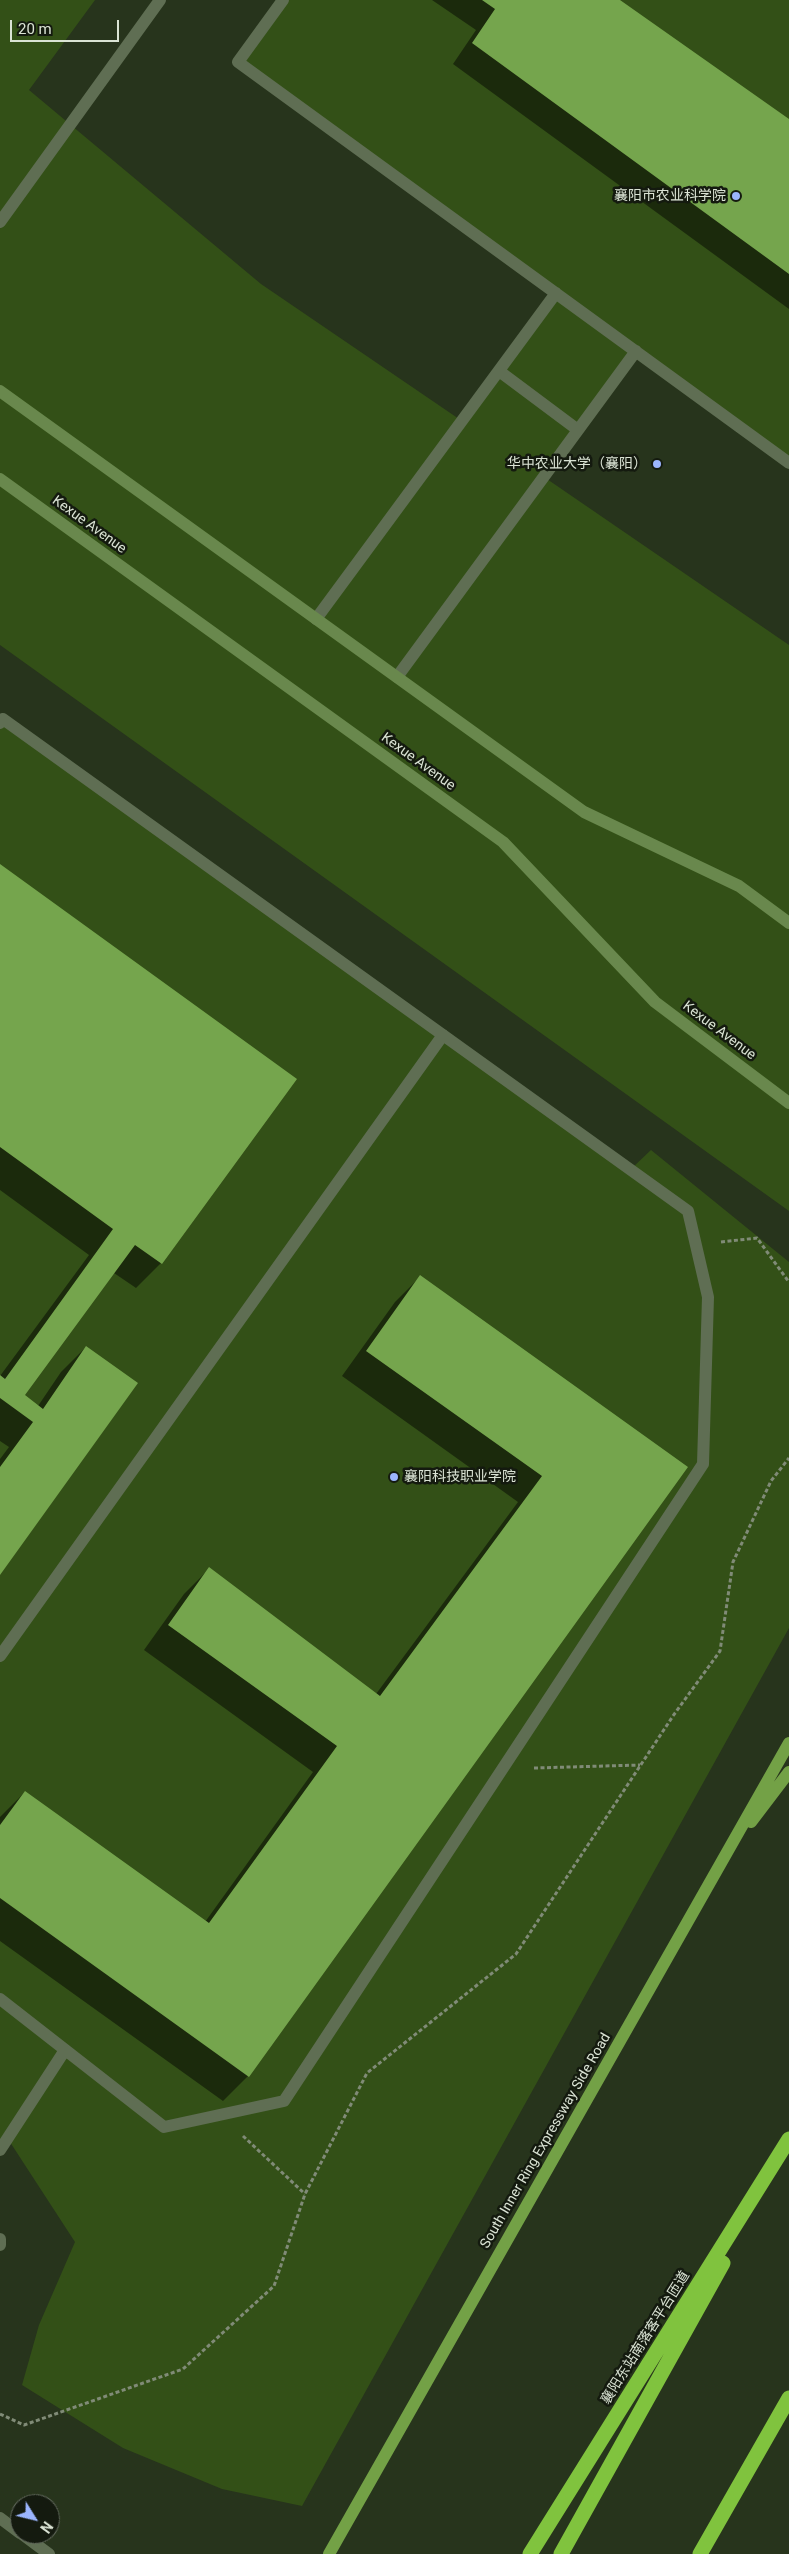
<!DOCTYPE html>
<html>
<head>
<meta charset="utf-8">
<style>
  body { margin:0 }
  #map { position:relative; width:789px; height:2554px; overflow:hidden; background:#27341c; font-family:Roboto,sans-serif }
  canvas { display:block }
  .north { position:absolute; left:10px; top:2494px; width:50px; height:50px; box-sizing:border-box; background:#141a0f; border:1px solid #636a5e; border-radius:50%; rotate:126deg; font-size:14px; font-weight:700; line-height:20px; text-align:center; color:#dae3d4 }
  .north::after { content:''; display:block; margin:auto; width:18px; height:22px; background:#9bb5fd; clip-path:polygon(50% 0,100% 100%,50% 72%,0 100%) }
  .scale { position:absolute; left:10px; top:20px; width:109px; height:22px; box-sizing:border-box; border:2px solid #dae3d4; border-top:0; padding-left:6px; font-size:15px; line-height:18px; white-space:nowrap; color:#dae3d4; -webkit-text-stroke:4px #141a0f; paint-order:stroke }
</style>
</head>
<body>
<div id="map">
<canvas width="789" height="2554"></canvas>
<div class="north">N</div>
<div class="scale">20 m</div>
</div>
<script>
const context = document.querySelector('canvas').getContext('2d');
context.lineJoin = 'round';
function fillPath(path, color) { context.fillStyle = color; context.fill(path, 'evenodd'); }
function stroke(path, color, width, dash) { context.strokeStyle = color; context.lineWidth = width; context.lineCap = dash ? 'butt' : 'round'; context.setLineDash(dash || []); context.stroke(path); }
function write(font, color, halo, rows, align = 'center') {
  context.font = font + ' Roboto,"Noto Sans SC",sans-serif'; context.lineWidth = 5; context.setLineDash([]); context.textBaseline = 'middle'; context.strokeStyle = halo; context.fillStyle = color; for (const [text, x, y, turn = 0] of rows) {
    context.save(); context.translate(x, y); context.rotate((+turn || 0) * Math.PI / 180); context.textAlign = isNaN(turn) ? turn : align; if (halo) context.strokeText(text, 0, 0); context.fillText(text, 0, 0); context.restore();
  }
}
const green = new Path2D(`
  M 0,0 L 95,0 L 29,90 L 261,284 L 462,421 L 556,293 L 238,62 L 283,0 L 789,0 L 789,463 L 636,351 L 544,477 L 789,645 L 789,1211 L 0,645 Z
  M 0,723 L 631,1169 L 651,1150 L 789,1262 L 789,1628 L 302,2506 L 222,2489 L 123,2448 L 22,2385 L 39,2325 L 75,2242 L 8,2139 L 0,2150 Z`);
const shadow = new Path2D(`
  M 432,0 L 618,0 L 789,120 L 789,309 L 453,64 L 476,30 Z
  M 0,866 L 161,1263 L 136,1288 L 114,1273 L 23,1395 L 38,1406 L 61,1372 L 86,1347 L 0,1573 L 0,1459 L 9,1447 L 0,1441 L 0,1376 L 89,1255 L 0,1190 Z
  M 420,1277 L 686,1467 L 248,2076 L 223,2101 L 0,1941 L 0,1817 L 25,1792 L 205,1922 L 313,1772 L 144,1650 L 184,1594 L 209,1569 L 376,1694 L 518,1502 L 342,1376 L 395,1302 Z`);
const building = new Path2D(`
  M 482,0 L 620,0 L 789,119 L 789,274 L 472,43 L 495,9 Z
  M 0,864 L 297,1079 L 162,1264 L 135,1245 L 25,1395 L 43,1409 L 86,1346 L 138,1383 L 0,1575 L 0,1467 L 33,1422 L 0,1398 L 0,1375 L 5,1379 L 113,1229 L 0,1147 Z
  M 420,1275 L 688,1467 L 249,2077 L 0,1898 L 0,1825 L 25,1791 L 209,1923 L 337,1746 L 168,1625 L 209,1567 L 380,1696 L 542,1476 L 366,1351 Z`);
const path = new Path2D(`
  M 721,1242 L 757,1238 L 789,1282
  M 534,1768 L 640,1765
  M 243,2136 L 305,2194
  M 0,2414 L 24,2425 L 183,2369 L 274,2286 L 305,2194 L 367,2073 L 516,1954 L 673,1716 L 720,1651 L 733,1562 L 771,1481 L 789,1458`);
const lane = new Path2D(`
  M 283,0 L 238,62 L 789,463
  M 0,222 L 160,0
  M 499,371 L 578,430
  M 316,619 L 556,293
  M 397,677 L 636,351
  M 0,723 L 3,719 L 688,1211 L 708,1297 L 703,1464 L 284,2101 L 164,2127 L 0,1999
  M 0,1656 L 443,1035
  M 0,2150 L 65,2050
  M 0,2239 L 0,2245
  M 0,2518 L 20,2533
  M 22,2534 L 49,2554`);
const secondary = new Path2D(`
  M 0,391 L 584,812 L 739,886 L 789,923
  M 0,479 L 503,842 L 655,1002 L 789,1103`);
const primary = new Path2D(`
  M 751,1822 L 789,1772
  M 329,2554 L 789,1743`);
const highway = new Path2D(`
  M 530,2554 L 789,2139
  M 561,2554 L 723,2263
  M 700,2554 L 789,2398`);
const markers = [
  [736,196,5,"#9bb5fd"],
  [657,464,5,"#9bb5fd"],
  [394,1477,5,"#9bb5fd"]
];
const poiNames = [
  ["襄阳市农业科学院",726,196],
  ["华中农业大学（襄阳）",647,464],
  ["襄阳科技职业学院",404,1477,"left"]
];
const streetNames = [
  ["Kexue Avenue",89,525,36],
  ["Kexue Avenue",418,762,36],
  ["Kexue Avenue",719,1031,37],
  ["South Inner Ring Expressway Side Road",546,2141,-60],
  ["襄阳东站南落客平台匝道",646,2338,-58]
];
fillPath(green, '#335017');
fillPath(shadow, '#0007');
fillPath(building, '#75a54d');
stroke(path, '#808b77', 3, [4, 2.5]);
stroke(lane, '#5f6e53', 12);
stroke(secondary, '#69884d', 12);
stroke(primary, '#73a146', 12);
stroke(highway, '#80c33e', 15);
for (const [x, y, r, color] of markers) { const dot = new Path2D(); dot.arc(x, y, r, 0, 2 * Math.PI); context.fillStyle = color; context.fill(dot); stroke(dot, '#141a0f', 2); }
write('14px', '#dae3d4', '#141a0f', poiNames, 'right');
write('14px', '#dae3d4', '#141a0f', streetNames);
</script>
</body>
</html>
